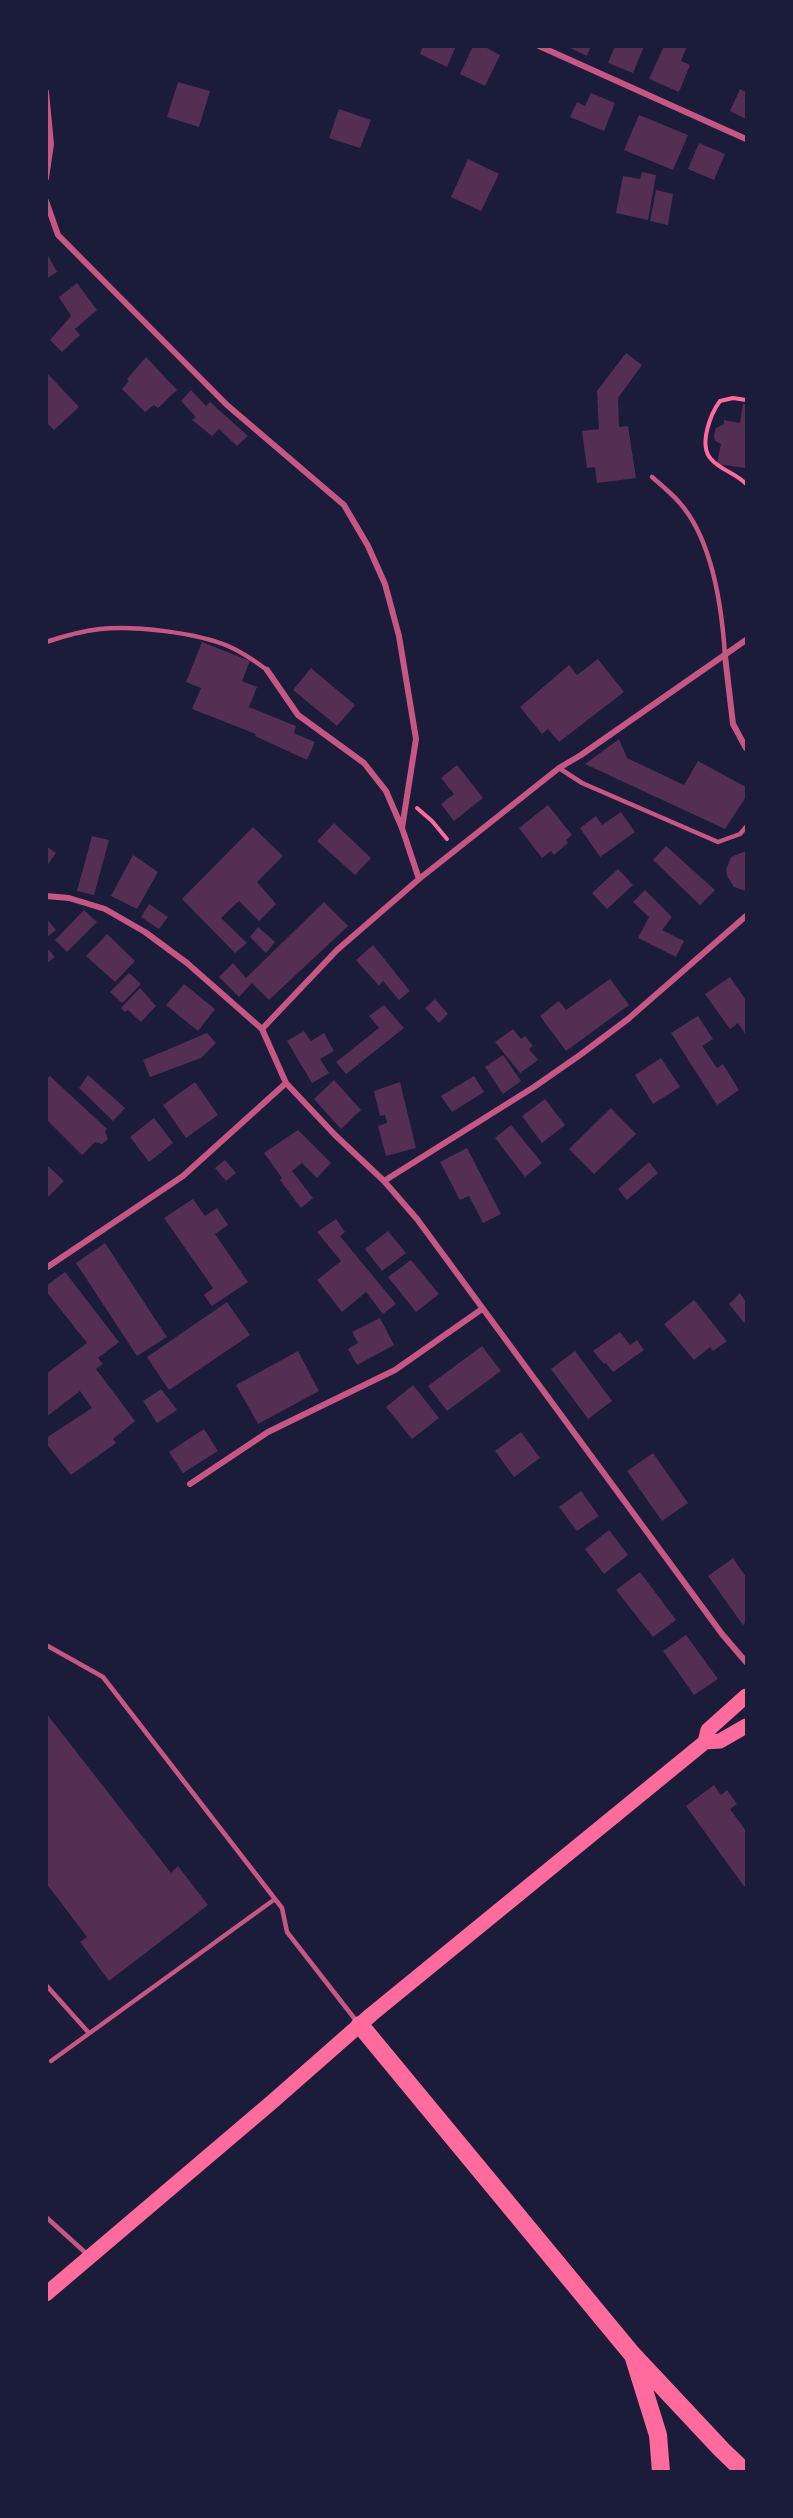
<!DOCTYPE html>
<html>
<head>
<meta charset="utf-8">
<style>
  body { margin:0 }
  #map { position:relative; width:793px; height:2518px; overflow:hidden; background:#1b1b3a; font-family:"Sofia Sans Condensed",sans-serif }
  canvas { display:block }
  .frame { position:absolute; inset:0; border:48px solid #1b1b3a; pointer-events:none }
</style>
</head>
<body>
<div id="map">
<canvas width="793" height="2518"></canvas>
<div class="frame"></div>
</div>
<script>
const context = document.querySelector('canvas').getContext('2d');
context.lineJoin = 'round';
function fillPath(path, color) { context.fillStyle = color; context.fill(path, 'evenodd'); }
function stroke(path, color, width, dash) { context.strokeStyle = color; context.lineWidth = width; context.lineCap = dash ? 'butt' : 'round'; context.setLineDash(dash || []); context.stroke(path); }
const building = new Path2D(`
  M 423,46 L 456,46 L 447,67 L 420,54 Z
  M 473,46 L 483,46 L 500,55 L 485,86 L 460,74 Z
  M 566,46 L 591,46 L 587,56 Z
  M 615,46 L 644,46 L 633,73 L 608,63 Z
  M 664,46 L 687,46 L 681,61 L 690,65 L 679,92 L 649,79 Z
  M 178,82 L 210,91 L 199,127 L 167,117 Z
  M 740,89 L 746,92 L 746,119 L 730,111 Z
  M 591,93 L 615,103 L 604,131 L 570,117 L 577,102 L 585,106 Z
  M 339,109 L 371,120 L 360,148 L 329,138 Z
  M 639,115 L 688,135 L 673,170 L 624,150 Z
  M 699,143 L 725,154 L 714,180 L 688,169 Z
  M 468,159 L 499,174 L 481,211 L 451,197 Z
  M 642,172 L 656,175 L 648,220 L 616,213 L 623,176 L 640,179 Z
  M 656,190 L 673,194 L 668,225 L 650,221 Z
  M 46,252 L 57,272 L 46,279 Z
  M 77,283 L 97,310 L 75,329 L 80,335 L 62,352 L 50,340 L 71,316 L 59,297 Z
  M 626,353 L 642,365 L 618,398 L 619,427 L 628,426 L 636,478 L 597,483 L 595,467 L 587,468 L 582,431 L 599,429 L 597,391 Z
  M 146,357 L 177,390 L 158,408 L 154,405 L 145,412 L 122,389 L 129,381 L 127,379 Z
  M 46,372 L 79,407 L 54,430 L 46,422 Z
  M 191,390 L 206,406 L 210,402 L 248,436 L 237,446 L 219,429 L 212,436 L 192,420 L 196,417 L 181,401 Z
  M 743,404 L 746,404 L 746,468 L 717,464 L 721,444 L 715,441 L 714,435 L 716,428 L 724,424 L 724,420 L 740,423 Z
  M 202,642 L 250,661 L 242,681 L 257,687 L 249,707 L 296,726 L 294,733 L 315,742 L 307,760 L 255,736 L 256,734 L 192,709 L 201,688 L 186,682 Z
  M 598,659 L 624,692 L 559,742 L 548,729 L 542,734 L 520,707 L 569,665 L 577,675 Z
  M 311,668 L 355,705 L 337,726 L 293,690 Z
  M 619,739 L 627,758 L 684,785 L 698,761 L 746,787 L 746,797 L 725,829 L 585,764 Z
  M 457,765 L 483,798 L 454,821 L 441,804 L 454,794 L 441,778 Z
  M 548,805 L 572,835 L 566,840 L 568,843 L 554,855 L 551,851 L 542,858 L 519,828 Z
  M 621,812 L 635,832 L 600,857 L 580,828 L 596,816 L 602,825 Z
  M 334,823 L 371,858 L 355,875 L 317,841 Z
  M 253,827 L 283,856 L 257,882 L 276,904 L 259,921 L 239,901 L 221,918 L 247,943 L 235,953 L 182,899 Z
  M 92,836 L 109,840 L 94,895 L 77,891 Z
  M 46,846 L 56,853 L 46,867 Z
  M 666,846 L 715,890 L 700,905 L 653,860 Z
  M 746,851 L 746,891 L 734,887 L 727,876 L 726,870 L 731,857 Z
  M 133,855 L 158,872 L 137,909 L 111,896 Z
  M 618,869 L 633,885 L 607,909 L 592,893 Z
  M 645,890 L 672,917 L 662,930 L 684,941 L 676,957 L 638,938 L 649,917 L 633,902 Z
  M 324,902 L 348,926 L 269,1000 L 252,983 L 239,997 L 219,977 L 233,963 L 246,978 Z
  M 149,904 L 168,917 L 159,929 L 141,917 Z
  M 84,910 L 97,922 L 67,952 L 55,940 Z
  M 46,918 L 56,930 L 46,938 Z
  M 258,927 L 275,942 L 266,953 L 250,937 Z
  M 107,934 L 135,961 L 115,982 L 86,956 Z
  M 373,945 L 410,991 L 399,1000 L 383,981 L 379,986 L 356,960 Z
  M 46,947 L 55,957 L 46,964 Z
  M 129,973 L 141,984 L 122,1003 L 110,992 Z
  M 730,977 L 746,1000 L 746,1035 L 738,1023 L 730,1029 L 705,994 Z
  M 610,979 L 629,1005 L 566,1051 L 540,1016 L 559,1001 L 566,1010 Z
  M 184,984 L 215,1009 L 198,1031 L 166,1005 Z
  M 140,988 L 156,1006 L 141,1022 L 128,1010 L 125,1012 L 121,1008 Z
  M 435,999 L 448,1014 L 439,1023 L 425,1008 Z
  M 384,1005 L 404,1028 L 346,1074 L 336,1062 L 379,1028 L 369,1016 Z
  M 698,1016 L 713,1039 L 702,1046 L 717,1068 L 723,1064 L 739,1090 L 717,1105 L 671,1033 Z
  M 513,1029 L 521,1039 L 525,1036 L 533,1046 L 529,1049 L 538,1060 L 520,1073 L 495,1042 Z
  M 304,1031 L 311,1041 L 324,1033 L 334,1051 L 320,1059 L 329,1073 L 312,1083 L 287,1041 Z
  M 207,1033 L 216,1043 L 201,1058 L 150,1077 L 143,1060 Z
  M 503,1055 L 521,1081 L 503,1094 L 485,1067 Z
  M 661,1058 L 680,1087 L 653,1104 L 635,1075 Z
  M 88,1075 L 125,1108 L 113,1121 L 79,1088 Z
  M 50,1076 L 107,1129 L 105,1131 L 108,1139 L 102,1144 L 95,1142 L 82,1155 L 46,1119 L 46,1080 Z
  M 474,1076 L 484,1092 L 452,1112 L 441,1096 Z
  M 334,1080 L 361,1110 L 341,1129 L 314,1099 Z
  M 195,1082 L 218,1115 L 186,1138 L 163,1105 Z
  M 400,1082 L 416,1148 L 386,1156 L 378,1126 L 387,1123 L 385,1115 L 380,1116 L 374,1091 Z
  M 545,1099 L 565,1125 L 542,1143 L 522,1116 Z
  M 611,1108 L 636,1134 L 594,1174 L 569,1149 Z
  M 154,1118 L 173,1143 L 149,1162 L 130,1137 Z
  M 511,1125 L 542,1163 L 525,1177 L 495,1138 Z
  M 298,1130 L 331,1163 L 317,1178 L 302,1163 L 292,1171 L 313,1198 L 301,1208 L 280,1180 L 282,1178 L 264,1153 Z
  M 467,1148 L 501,1214 L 483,1223 L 469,1196 L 460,1200 L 440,1162 Z
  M 225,1160 L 236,1173 L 226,1181 L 215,1168 Z
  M 649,1162 L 658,1173 L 627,1200 L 618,1189 Z
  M 46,1164 L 64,1181 L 46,1199 Z
  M 193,1199 L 205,1216 L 217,1208 L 228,1225 L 215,1234 L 248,1282 L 212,1306 L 204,1295 L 213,1288 L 164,1218 Z
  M 336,1219 L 345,1232 L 340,1236 L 396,1304 L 383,1314 L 366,1292 L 342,1312 L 317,1280 L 341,1261 L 317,1232 Z
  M 388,1231 L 406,1253 L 382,1271 L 365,1249 Z
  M 105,1243 L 167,1337 L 137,1356 L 76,1263 Z
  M 411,1260 L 439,1294 L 416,1312 L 388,1277 Z
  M 65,1272 L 119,1342 L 98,1358 L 103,1364 L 96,1369 L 135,1421 L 113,1439 L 116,1443 L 71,1475 L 46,1443 L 46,1438 L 92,1408 L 80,1391 L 46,1417 L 46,1374 L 87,1343 L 46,1291 L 46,1286 Z
  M 740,1293 L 746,1302 L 746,1321 L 744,1323 L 729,1304 Z
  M 694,1300 L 727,1341 L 713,1351 L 710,1347 L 694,1360 L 664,1324 Z
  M 227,1302 L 250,1335 L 169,1390 L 147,1357 Z
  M 380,1318 L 394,1345 L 357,1365 L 348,1349 L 358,1343 L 352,1332 Z
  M 620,1332 L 630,1345 L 637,1340 L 644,1350 L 613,1372 L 606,1363 L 604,1364 L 593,1351 Z
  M 482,1346 L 501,1371 L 447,1411 L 428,1386 Z
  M 298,1351 L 319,1391 L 258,1424 L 236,1385 Z
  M 575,1351 L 612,1401 L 588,1419 L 551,1369 Z
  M 413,1385 L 439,1418 L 412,1439 L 386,1407 Z
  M 161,1389 L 177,1410 L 157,1423 L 143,1401 Z
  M 204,1429 L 218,1451 L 183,1473 L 169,1452 Z
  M 521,1432 L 540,1458 L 514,1477 L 495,1451 Z
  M 653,1453 L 688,1503 L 662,1521 L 627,1471 Z
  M 581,1491 L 599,1516 L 577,1531 L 559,1507 Z
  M 609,1530 L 628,1555 L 604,1574 L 585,1549 Z
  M 733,1558 L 746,1577 L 746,1622 L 743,1625 L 708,1576 Z
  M 640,1572 L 676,1620 L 653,1637 L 616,1590 Z
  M 686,1635 L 718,1679 L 694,1695 L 663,1651 Z
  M 46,1713 L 171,1873 L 178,1866 L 208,1905 L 109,1981 L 80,1942 L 87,1937 L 46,1883 Z
  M 714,1785 L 721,1795 L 727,1790 L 737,1804 L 730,1809 L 746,1831 L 746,1889 L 686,1806 Z`);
const path = new Path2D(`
  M 746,400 L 733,398 L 720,401 C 711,413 698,445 711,459 C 720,470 736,473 746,484
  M 417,808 L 432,821 L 447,839`);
const service = new Path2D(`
  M 652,477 C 661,485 671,493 679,502 C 712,539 722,608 725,656
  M 46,642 C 64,636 82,631 100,629 C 134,625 197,633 228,646 C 242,652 255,661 267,670
  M 559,768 L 582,783 L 718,842 L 740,834 L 746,827
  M 46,1645 L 103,1677 L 282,1908 L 287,1932 L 358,2023
  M 46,1985 L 89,2033
  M 51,2061 L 275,1899
  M 46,2217 L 88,2255`);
const minor = new Path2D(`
  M 539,46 L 746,139
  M 46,92 L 51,144 L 46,178
  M 46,201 L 58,235 L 227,405 L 344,505 L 368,546 L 385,584 L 399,636 L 416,739 L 402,828
  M 725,656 L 733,724 L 746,748
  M 267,670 L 298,715 L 364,763 L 386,791 L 402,828 L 419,879
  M 46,896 L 69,898 L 105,909 L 145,932 L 187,963 L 262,1029 L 286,1083 L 335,1135 L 384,1181 L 417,1219 L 722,1634 L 746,1662
  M 262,1029 L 337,950 L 419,879 L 559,768 L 581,755 L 746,640
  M 384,1181 L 534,1087 L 580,1055 L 628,1019 L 746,916
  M 46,1268 L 183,1176 L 286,1083
  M 190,1484 L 268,1432 L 395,1370 L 482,1309`);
const primary = new Path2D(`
  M 705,1742 L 708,1730 L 746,1696
  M 46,2294 L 272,2102 L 372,2014 L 705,1742 L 720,1741 L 746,1726`);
const motorway = new Path2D(`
  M 360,2025 L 632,2354 L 722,2450 L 745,2472
  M 634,2358 L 658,2435 L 661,2472`);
fillPath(building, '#542f53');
stroke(path, '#ff6b9d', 4);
stroke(service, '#c65784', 4.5);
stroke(minor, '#c65784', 6);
stroke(primary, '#ff6b9d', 15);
stroke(motorway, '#ff6b9d', 18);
</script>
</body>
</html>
